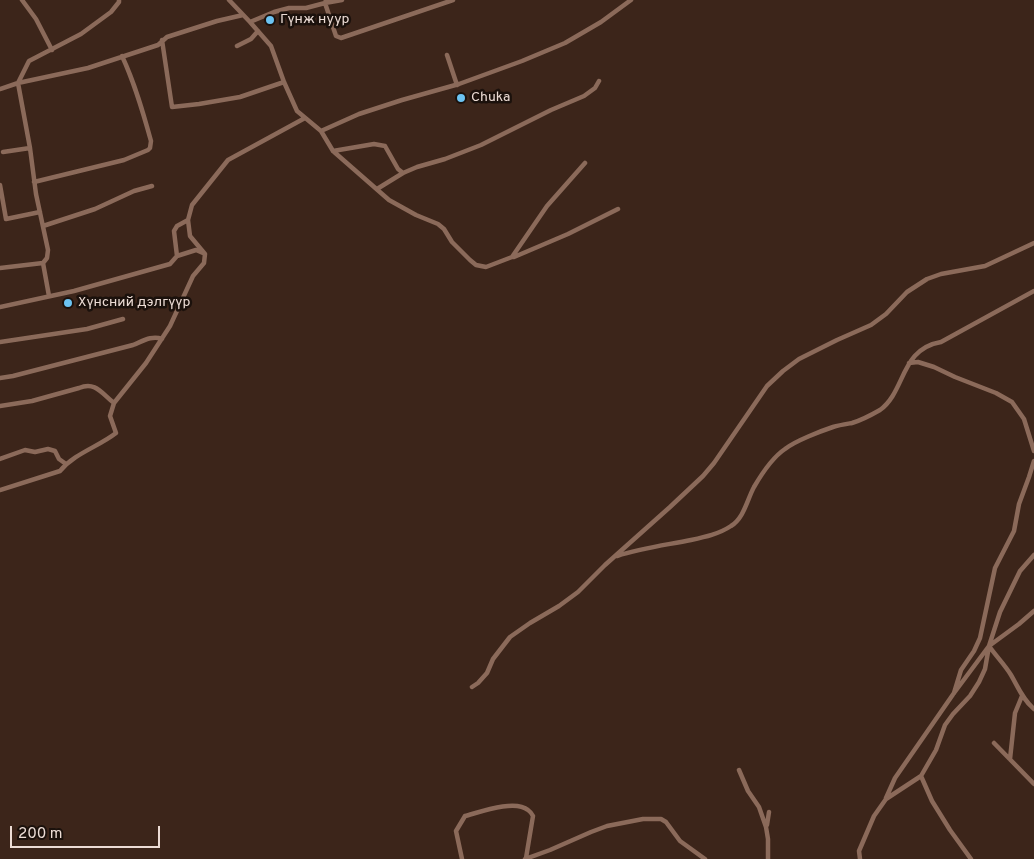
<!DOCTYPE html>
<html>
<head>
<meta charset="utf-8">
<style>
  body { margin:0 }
  #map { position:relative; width:1034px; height:859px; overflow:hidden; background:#3c251a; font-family:Overpass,sans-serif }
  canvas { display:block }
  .scale { position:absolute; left:10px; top:826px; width:150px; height:22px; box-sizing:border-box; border:2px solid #ecdcd5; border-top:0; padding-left:6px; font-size:15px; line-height:18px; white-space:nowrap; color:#ecdcd5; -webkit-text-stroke:4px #1b110c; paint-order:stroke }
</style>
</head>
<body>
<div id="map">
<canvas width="1034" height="859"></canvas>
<div class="scale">200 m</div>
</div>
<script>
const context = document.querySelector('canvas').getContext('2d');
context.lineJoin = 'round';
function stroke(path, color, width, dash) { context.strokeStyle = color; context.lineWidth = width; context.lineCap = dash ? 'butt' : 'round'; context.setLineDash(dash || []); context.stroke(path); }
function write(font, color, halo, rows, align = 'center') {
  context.font = font + ' Overpass,sans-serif'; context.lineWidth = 5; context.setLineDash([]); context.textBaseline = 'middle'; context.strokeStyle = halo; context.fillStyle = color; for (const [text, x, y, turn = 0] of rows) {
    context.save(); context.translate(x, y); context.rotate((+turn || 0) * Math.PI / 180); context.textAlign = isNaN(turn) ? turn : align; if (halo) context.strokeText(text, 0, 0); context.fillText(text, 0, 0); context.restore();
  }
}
const minor = new Path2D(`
  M 22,0 L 36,19 L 52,50
  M 229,0 L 250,22 L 271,46 L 284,82 L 297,111 L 321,131 L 359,114 L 402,100 L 459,84 L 522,61 L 565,43 L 601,22 L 631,0
  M 326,0 L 325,3 L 342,0
  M 250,22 L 274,12 L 289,8 L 306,8 L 325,3 L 336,36 L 341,38 L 453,0
  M 162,40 L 172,107 L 199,104 L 240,97 L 284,82
  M 237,46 L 251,39 L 258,31
  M 447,55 L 457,85
  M 0,89 L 18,83 L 88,68 L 158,45 L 167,37 L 217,21 L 243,15
  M 321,131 L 333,151 L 389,200 L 416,215 L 438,224 L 444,229 L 452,242 L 470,260 L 476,265 L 486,267 L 512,257 L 547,206 L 585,163
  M 333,151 L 374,144 L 385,146 L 398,169 L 403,173
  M 3,152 L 30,148
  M 34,182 L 124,160 L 148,150 L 150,148 L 151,141 C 143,112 135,84 122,56
  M 0,185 L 6,219 L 40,212
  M 377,189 L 403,173 L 417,167 L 445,159 L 481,145 L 551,110 L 584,96 L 595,88 L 599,81
  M 43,226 L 95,209 L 134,191 L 152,186
  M 177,256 L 174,231 L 177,226 L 188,220
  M 514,257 L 568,234 L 618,209
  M 0,268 L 43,263
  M 49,296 L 43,263 L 47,258 L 48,250 L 36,194 L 30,148 L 18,83 L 29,61 L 81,34 L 111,12 L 119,2 L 119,0
  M 0,307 L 74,291 L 170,264 L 177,256 L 196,250 L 203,253
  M 0,342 L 87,329 L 123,319
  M 909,363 L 918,362 L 934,367 L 955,377 L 996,393 L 1012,402 L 1024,419 L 1034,451
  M 0,378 L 13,376 L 133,345 C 143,341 152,335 162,339
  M 0,406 L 32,401 L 79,388 C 96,381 102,394 114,403
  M 0,459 L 25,450 L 35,452 L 48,449 L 55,451 L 59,459 L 66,464
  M 0,490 L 60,471 C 75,453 98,447 116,433 L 110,416 L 114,403 L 146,363 L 170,326 L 193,276 L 204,263 L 205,254 L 190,236 L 188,220 L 192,205 L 228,160 L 305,118
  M 617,556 C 641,548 666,545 691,540 C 705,537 719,534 731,526 C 744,518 747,500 754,487 C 761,475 773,457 785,449 C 795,441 821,431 833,427 C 839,425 846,424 852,423 C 859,421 873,414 880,410 C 906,391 900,349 941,342 L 1034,291
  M 989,646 C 996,656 1005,665 1011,675 C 1018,687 1023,700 1034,709
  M 472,687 L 478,683 L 487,673 L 493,659 L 510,637 L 530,623 L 559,606 L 578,592 L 605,565 L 670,507 L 703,476 L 714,463 L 767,386 L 783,371 L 799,359 L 837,340 L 871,325 L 886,314 L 907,292 L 927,279 L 941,274 L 985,266 L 1034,243
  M 954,693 L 961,670 L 974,651 L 980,638 L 995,568 L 1014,531 L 1019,504 L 1029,477 L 1034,461
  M 994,743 L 1034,784
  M 1010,759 L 1015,713 L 1022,696
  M 739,770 L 748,791 L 759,807 L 766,827 L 768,839 L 768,859
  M 921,776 L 932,801 L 950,830 L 971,859
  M 886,798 L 895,778 L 954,693 L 989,646 L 1019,624 L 1034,611
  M 767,825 L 769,812
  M 462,859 L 456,831 L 465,816 C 480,812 515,799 528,810 C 531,812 532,814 533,816 L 526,858
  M 525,859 L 550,850 L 591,832 L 607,826 L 643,819 L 661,819 L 666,822 L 680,841 L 705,859
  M 860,859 L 859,851 L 874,816 L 886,799 L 921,776 L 936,750 L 945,725 L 953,714 L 970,696 L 979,682 L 985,669 L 989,646 L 1000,612 L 1020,571 L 1034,555`);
const markers = [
  [270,20,5,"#6cc3f2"],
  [461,98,5,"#6cc3f2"],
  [68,303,5,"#6cc3f2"]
];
const poiNames = [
  ["Гүнж нуур",280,20],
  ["Chuka",471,98],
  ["Хүнсний дэлгүүр",78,303]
];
stroke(minor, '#8b6a5a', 4.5);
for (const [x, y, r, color] of markers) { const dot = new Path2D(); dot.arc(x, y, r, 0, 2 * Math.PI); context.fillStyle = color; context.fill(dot); stroke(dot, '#1b110c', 2); }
write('14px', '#ecdcd5', '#1b110c', poiNames, 'left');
</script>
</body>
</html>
